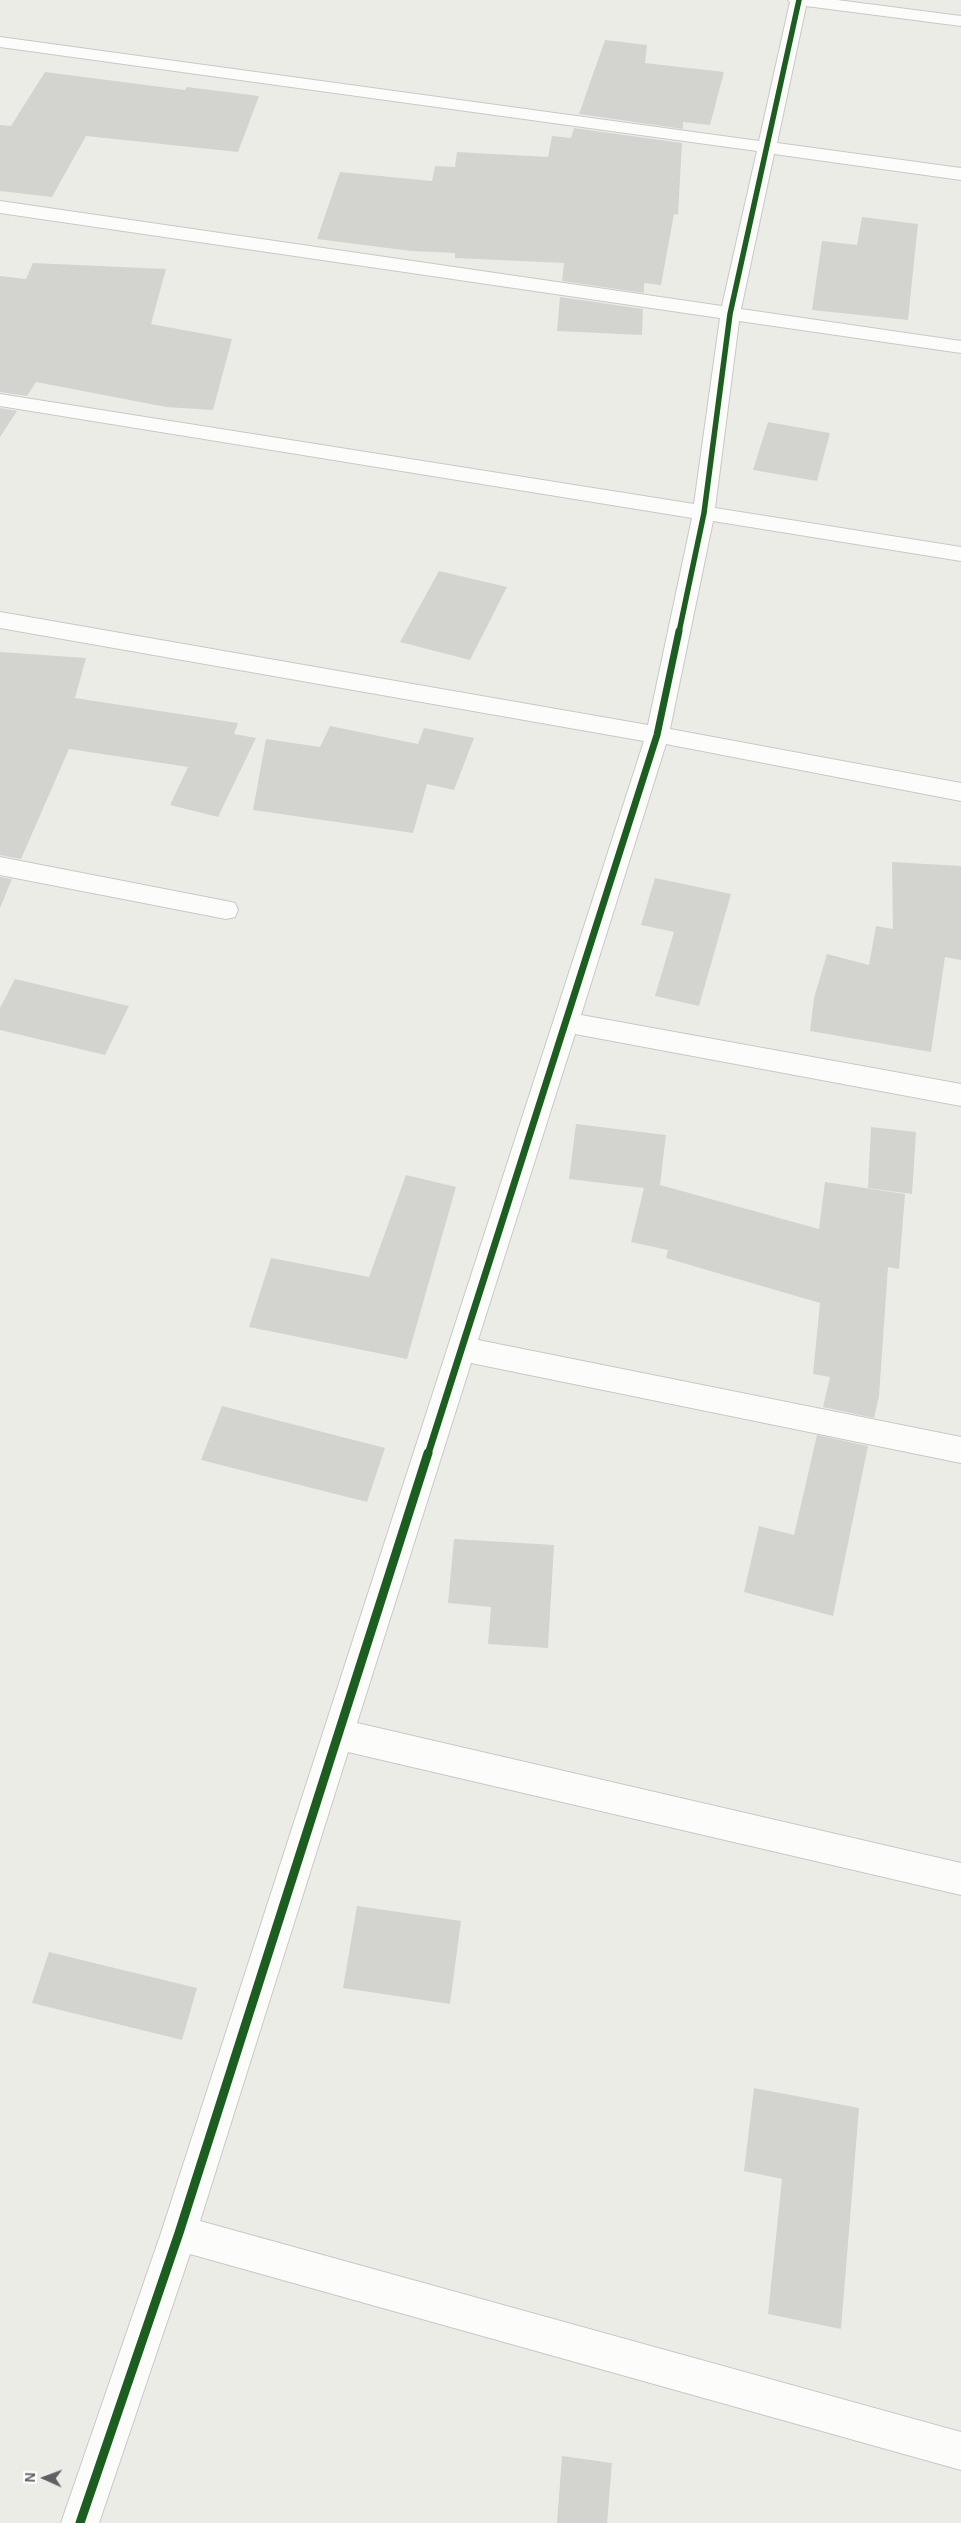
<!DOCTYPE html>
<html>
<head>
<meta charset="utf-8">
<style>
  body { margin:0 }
  #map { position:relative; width:961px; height:2523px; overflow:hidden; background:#ecece7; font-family:Arial,sans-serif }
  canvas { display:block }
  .north { position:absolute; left:20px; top:2453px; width:50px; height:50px; -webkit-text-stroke:4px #fff; paint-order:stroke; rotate:272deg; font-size:14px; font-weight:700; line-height:20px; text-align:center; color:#5d6064 }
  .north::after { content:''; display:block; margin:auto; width:18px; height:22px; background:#5d6064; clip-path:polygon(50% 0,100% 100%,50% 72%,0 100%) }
</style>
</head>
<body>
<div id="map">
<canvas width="961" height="2523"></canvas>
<div class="north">N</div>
</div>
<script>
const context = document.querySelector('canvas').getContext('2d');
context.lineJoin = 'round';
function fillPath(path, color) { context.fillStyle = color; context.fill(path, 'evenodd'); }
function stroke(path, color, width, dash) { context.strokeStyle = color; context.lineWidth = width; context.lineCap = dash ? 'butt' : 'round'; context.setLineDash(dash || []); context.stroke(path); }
const building = new Path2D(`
  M 605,40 L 647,45 L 645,63 L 724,72 L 710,125 L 683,122 L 683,129 L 579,114 Z
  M 45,72 L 185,90 L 187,87 L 259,96 L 238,152 L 86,136 L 52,197 L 0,191 L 0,125 L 11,126 Z
  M 574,128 L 682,143 L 678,215 L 674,214 L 661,285 L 644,283 L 644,293 L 562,281 L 564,263 L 455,258 L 455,253 L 411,251 L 317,239 L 340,172 L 432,181 L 435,166 L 455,167 L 457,152 L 548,157 L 552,136 L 571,138 Z
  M 862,217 L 918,224 L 908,320 L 812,310 L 822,241 L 857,245 Z
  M 33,263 L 166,269 L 151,324 L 232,339 L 213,410 L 166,407 L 36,382 L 27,396 L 0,392 L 0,276 L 26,279 Z
  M 560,297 L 643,309 L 642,335 L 557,331 Z
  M 0,408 L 17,411 L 0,437 Z
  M 768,422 L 830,433 L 817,481 L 753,470 Z
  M 439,571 L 507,587 L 470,660 L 400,642 Z
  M 0,652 L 86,658 L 75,698 L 238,723 L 234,734 L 256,738 L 218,817 L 170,805 L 188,767 L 69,749 L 21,859 L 0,855 Z
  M 330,726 L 418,744 L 424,728 L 474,738 L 454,790 L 427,784 L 413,833 L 253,810 L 266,739 L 320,747 Z
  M 892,862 L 961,866 L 961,960 L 945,957 L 931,1052 L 810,1031 L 814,998 L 827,954 L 869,965 L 876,926 L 893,929 Z
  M 0,877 L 12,879 L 0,908 Z
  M 655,878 L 731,894 L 699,1006 L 655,996 L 674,932 L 641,925 Z
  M 15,979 L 129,1006 L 105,1055 L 0,1030 L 0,1008 Z
  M 576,1124 L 666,1135 L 660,1185 L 819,1229 L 825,1182 L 905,1194 L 899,1269 L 888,1267 L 879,1396 L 874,1418 L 823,1407 L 830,1377 L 813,1374 L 820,1303 L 666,1258 L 668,1250 L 631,1242 L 644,1188 L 569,1179 Z
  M 871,1127 L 916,1132 L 912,1194 L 868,1188 Z
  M 406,1175 L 456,1187 L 407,1359 L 249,1327 L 271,1258 L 369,1277 Z
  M 222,1406 L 385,1448 L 367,1502 L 201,1460 Z
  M 817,1435 L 868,1446 L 833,1616 L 744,1592 L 759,1526 L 794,1535 Z
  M 454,1539 L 554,1545 L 548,1648 L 488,1644 L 491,1607 L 448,1603 Z
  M 357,1906 L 461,1921 L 450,2004 L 343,1988 Z
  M 49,1952 L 197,1988 L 182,2040 L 32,2003 Z
  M 754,2088 L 859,2108 L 841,2329 L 768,2314 L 782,2179 L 744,2171 Z
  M 562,2456 L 612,2463 L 607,2523 L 557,2523 Z`);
const minor = new Path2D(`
  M 788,0 L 837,0 L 961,16 L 961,26 L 806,6 L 777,143 L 961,168 L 961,180 L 774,154 L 741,309 L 961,341 L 961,353 L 739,321 L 715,508 L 961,547 L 961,561 L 713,521 L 670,729 L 961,783 L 961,801 L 666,744 L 581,1015 L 961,1084 L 961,1106 L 575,1034 L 478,1340 L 961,1437 L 961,1463 L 471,1363 L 357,1723 L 961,1863 L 961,1895 L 348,1752 L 200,2221 L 961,2432 L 961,2470 L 190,2254 L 99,2523 L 61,2523 L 161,2233 L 644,741 L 0,628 L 0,612 L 648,725 L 692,518 L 0,406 L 0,394 L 694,504 L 720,318 L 0,213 L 0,201 L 722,306 L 757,151 L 0,47 L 0,37 L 759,141 L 790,2 Z
  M 0,857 L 226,901 L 235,903 L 238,910 L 235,917 L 226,919 L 0,875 Z`);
const cyclewayFar2 = new Path2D(`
  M 679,632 L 704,513 L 730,314 L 799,0`);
const cyclewayFar1 = new Path2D(`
  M 428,1454 L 657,735 L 679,631`);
const cycleway = new Path2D(`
  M 80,2523 L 179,2233 L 428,1453`);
fillPath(building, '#d3d3d0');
stroke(minor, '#c8c8c8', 2);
fillPath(minor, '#fcfcfb');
stroke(cyclewayFar2, '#1b5e20', 5.5);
stroke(cyclewayFar1, '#1b5e20', 7);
stroke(cycleway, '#1b5e20', 9);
</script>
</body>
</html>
